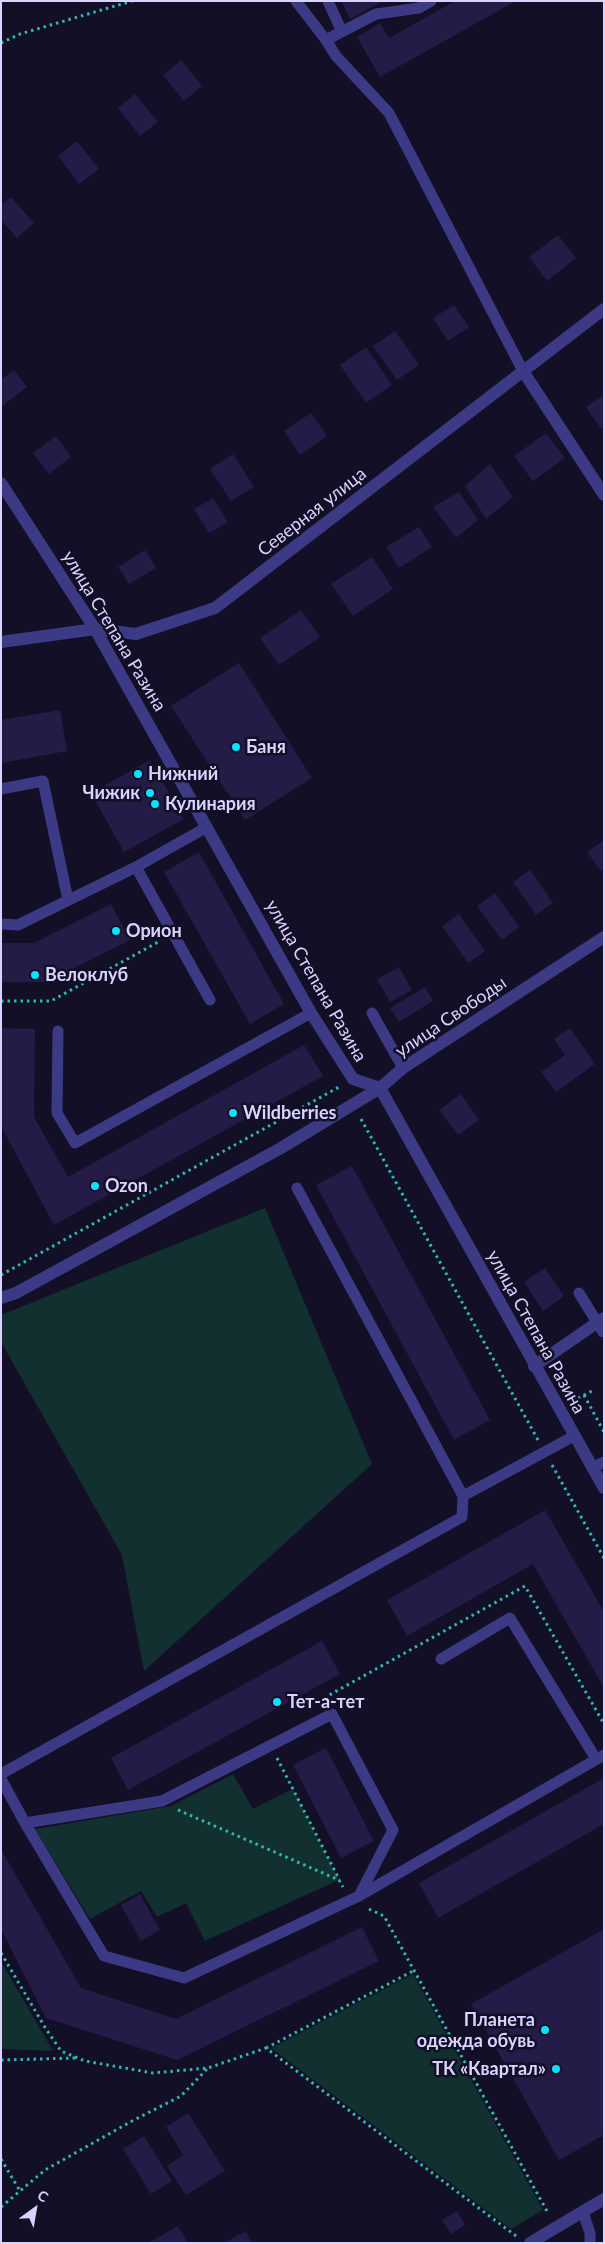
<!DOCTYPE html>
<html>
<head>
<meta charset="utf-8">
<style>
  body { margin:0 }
  #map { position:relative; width:605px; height:2244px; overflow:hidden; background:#130f26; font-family:Lato,sans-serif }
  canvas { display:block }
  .frame { position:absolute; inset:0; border:2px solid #d9d4ff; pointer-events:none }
  .north { position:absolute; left:10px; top:2184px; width:50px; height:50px; -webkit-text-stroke:4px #130f26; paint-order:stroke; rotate:32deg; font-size:14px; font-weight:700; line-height:20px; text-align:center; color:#d9d4ff }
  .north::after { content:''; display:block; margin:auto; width:18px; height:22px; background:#d9d4ff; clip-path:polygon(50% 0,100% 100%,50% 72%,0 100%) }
</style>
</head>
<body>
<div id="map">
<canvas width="605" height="2244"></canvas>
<div class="frame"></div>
<div class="north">С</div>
</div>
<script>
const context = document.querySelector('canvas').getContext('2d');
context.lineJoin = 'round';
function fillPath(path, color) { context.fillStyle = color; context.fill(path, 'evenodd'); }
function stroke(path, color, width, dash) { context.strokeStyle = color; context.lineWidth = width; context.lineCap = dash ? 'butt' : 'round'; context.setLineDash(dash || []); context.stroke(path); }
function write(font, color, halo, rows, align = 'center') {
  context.font = font + ' Lato,sans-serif'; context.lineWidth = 5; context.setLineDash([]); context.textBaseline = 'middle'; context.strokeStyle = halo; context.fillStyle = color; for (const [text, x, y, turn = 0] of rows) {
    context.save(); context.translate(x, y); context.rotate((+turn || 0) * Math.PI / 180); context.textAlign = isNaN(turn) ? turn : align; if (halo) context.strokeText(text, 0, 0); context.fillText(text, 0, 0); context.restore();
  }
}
const green = new Path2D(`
  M 265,1208 L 372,1464 L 144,1671 L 122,1555 L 1,1342 L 1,1315 Z
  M 233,1774 L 253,1809 L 293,1789 L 339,1880 L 205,1941 L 186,1903 L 157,1917 L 141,1891 L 90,1919 L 35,1829 L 171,1806 Z
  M 1,1961 L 53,2051 L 1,2049 Z
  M 413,1974 L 543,2210 L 511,2229 L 271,2048 Z`);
const building = new Path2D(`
  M 341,1 L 383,1 L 350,19 Z
  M 455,1 L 516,1 L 380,77 L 357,37 L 380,23 L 389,38 Z
  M 181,60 L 202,86 L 184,101 L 163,75 Z
  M 135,94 L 158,122 L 140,136 L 118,108 Z
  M 77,141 L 99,169 L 79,184 L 58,156 Z
  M 11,197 L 34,223 L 17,238 L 1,220 L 1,205 Z
  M 558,235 L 576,258 L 547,281 L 529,257 Z
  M 454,305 L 469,327 L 448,341 L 433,318 Z
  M 395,331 L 419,365 L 397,380 L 373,346 Z
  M 366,347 L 392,385 L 366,403 L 340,365 Z
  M 14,370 L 27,387 L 1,407 L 1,380 Z
  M 604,395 L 604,428 L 601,429 L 586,407 Z
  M 311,413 L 327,436 L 300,455 L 284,431 Z
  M 546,433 L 565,458 L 533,481 L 514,456 Z
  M 56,436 L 71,457 L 49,474 L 33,453 Z
  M 233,454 L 254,487 L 231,501 L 210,469 Z
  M 490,464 L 513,497 L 486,519 L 465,486 Z
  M 459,492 L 478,520 L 456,538 L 433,507 Z
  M 213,498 L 228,522 L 209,533 L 194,509 Z
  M 419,527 L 432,547 L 399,568 L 386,547 Z
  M 145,550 L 156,568 L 129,584 L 118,567 Z
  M 372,557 L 393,589 L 353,616 L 331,584 Z
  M 301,610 L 320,637 L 279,665 L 260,638 Z
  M 239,663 L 312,778 L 245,820 L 171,706 Z
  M 60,710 L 67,751 L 1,763 L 1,720 Z
  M 150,760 L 184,819 L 124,852 L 91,793 Z
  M 604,840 L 604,869 L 601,871 L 587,852 Z
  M 199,852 L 284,1004 L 250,1024 L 164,872 Z
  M 530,870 L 553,903 L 536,915 L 513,882 Z
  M 495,893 L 519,927 L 502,940 L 477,906 Z
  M 111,904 L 130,940 L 47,982 L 1,982 L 1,943 L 34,943 Z
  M 459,914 L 485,951 L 468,963 L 442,926 Z
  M 399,967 L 412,990 L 390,1002 L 377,979 Z
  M 425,987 L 433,1001 L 399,1022 L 390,1008 Z
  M 2,1028 L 35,1029 L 34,1117 L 68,1177 L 304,1045 L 323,1076 L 54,1225 L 1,1126 Z
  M 570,1028 L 595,1064 L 556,1092 L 541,1072 L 565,1055 L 554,1039 Z
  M 461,1094 L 479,1120 L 458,1135 L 439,1110 Z
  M 352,1166 L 490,1420 L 454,1440 L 316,1185 Z
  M 545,1268 L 564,1296 L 543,1311 L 524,1282 Z
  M 545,1510 L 604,1612 L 604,1688 L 533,1564 L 407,1636 L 387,1600 Z
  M 322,1641 L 340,1674 L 128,1790 L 111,1758 Z
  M 326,1748 L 374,1841 L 341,1858 L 293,1765 Z
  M 604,1778 L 604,1824 L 438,1918 L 419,1883 Z
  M 1,1849 L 81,1988 L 176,2019 L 362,1927 L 379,1961 L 177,2060 L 46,2018 L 1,1929 Z
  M 140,1894 L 160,1930 L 141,1941 L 121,1905 Z
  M 604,1929 L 604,2135 L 559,2160 L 471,2004 Z
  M 188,2113 L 225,2171 L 186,2195 L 167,2166 L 183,2155 L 166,2127 Z
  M 144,2136 L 172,2181 L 151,2194 L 123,2149 Z
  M 457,2211 L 465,2225 L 451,2234 L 442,2220 Z
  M 178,2226 L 188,2243 L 148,2243 Z
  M 246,2231 L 252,2243 L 224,2243 Z`);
const path = new Path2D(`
  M 1,43 L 20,34 L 132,1
  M 1,1001 L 51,1001 L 160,941
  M 361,1119 L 538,1440
  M 1,1275 L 339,1087
  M 584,1395 L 604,1432
  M 572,1401 L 594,1390
  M 552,1465 L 604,1558
  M 324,1698 L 525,1586 L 604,1724
  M 277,1758 L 339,1879
  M 178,1810 L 339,1880 L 343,1887
  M 369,1909 L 384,1916 L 548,2213
  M 1,1953 L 46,2029 L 61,2051 L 85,2061 L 153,2073 L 208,2068 L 266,2048 L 516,2236
  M 266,2048 L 415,1970
  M 1,2060 L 76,2058
  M 1,2159 L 20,2191
  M 1,2207 L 45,2170 L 132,2121 L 181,2096 L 208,2068`);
const lane = new Path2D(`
  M 296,1 L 326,40
  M 328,1 L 342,32
  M 431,1 L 419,8 L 376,14 L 326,40 L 336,56 L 389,113 L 523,371
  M 1,789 L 43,781 L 68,900
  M 207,827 L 136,867 L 210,1000
  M 1,924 L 18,925 L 136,867
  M 372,1013 L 403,1068
  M 58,1031 L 57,1113 L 75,1143 L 311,1013
  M 297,1188 L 463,1496 L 574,1436
  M 579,1293 L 603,1332
  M 592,1468 L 604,1462
  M 441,1659 L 510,1618 L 596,1759
  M 1,1774 L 462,1517 L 463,1496
  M 1,1779 L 25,1823 L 104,1956 L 184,1978 L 359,1896 L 393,1830 L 332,1714 L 162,1801 L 25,1823
  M 359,1896 L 604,1755
  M 583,2212 L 590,2233 L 590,2243`);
const street = new Path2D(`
  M 523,371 L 604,495
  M 1,483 L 95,629 L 311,1013 L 353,1079 L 380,1088 L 604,1488
  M 1,642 L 95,629 L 136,634 L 215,608 L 604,309
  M 1,1298 L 16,1293 L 281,1148 L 380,1088 L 403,1068 L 604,937
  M 534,1366 L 604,1318
  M 530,2243 L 604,2199`);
const markers = [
  [236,747,5,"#00e5ff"],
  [138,774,5,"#00e5ff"],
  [150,793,5,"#00e5ff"],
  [155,804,5,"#00e5ff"],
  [116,931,5,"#00e5ff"],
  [35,975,5,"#00e5ff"],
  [233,1113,5,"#00e5ff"],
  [95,1186,5,"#00e5ff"],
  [277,1702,5,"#00e5ff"],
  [545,2030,5,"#00e5ff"],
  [556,2069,5,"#00e5ff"]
];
const streetNames = [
  ["Северная улица",312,512,-38],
  ["улица Степана Разина",114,631,59],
  ["улица Степана Разина",316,981,60],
  ["улица Свободы",451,1017,-34],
  ["улица Степана Разина",536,1332,61]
];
const poiNames = [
  ["Баня",246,747],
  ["Нижний",148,774],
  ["Чижик",140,793,"right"],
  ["Кулинария",165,804],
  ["Орион",126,931],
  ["Велоклуб",45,975],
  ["Wildberries",243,1113],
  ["Ozon",105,1186],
  ["Тет-а-тет",287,1702],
  ["Планета",535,2020,"right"],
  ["одежда обувь",535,2041,"right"],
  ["ТК «Квартал»",546,2069,"right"]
];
fillPath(green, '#12302f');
fillPath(building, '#241b47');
stroke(path, '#2fb8b0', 3, [2.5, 4]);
stroke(lane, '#3d3a85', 11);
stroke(street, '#3d3a85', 12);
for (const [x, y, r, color] of markers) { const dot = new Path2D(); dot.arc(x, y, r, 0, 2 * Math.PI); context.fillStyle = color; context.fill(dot); stroke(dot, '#130f26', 2); }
write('18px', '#d9d4ff', '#130f26', streetNames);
write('bold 18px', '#d9d4ff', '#130f26', poiNames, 'left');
</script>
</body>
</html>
